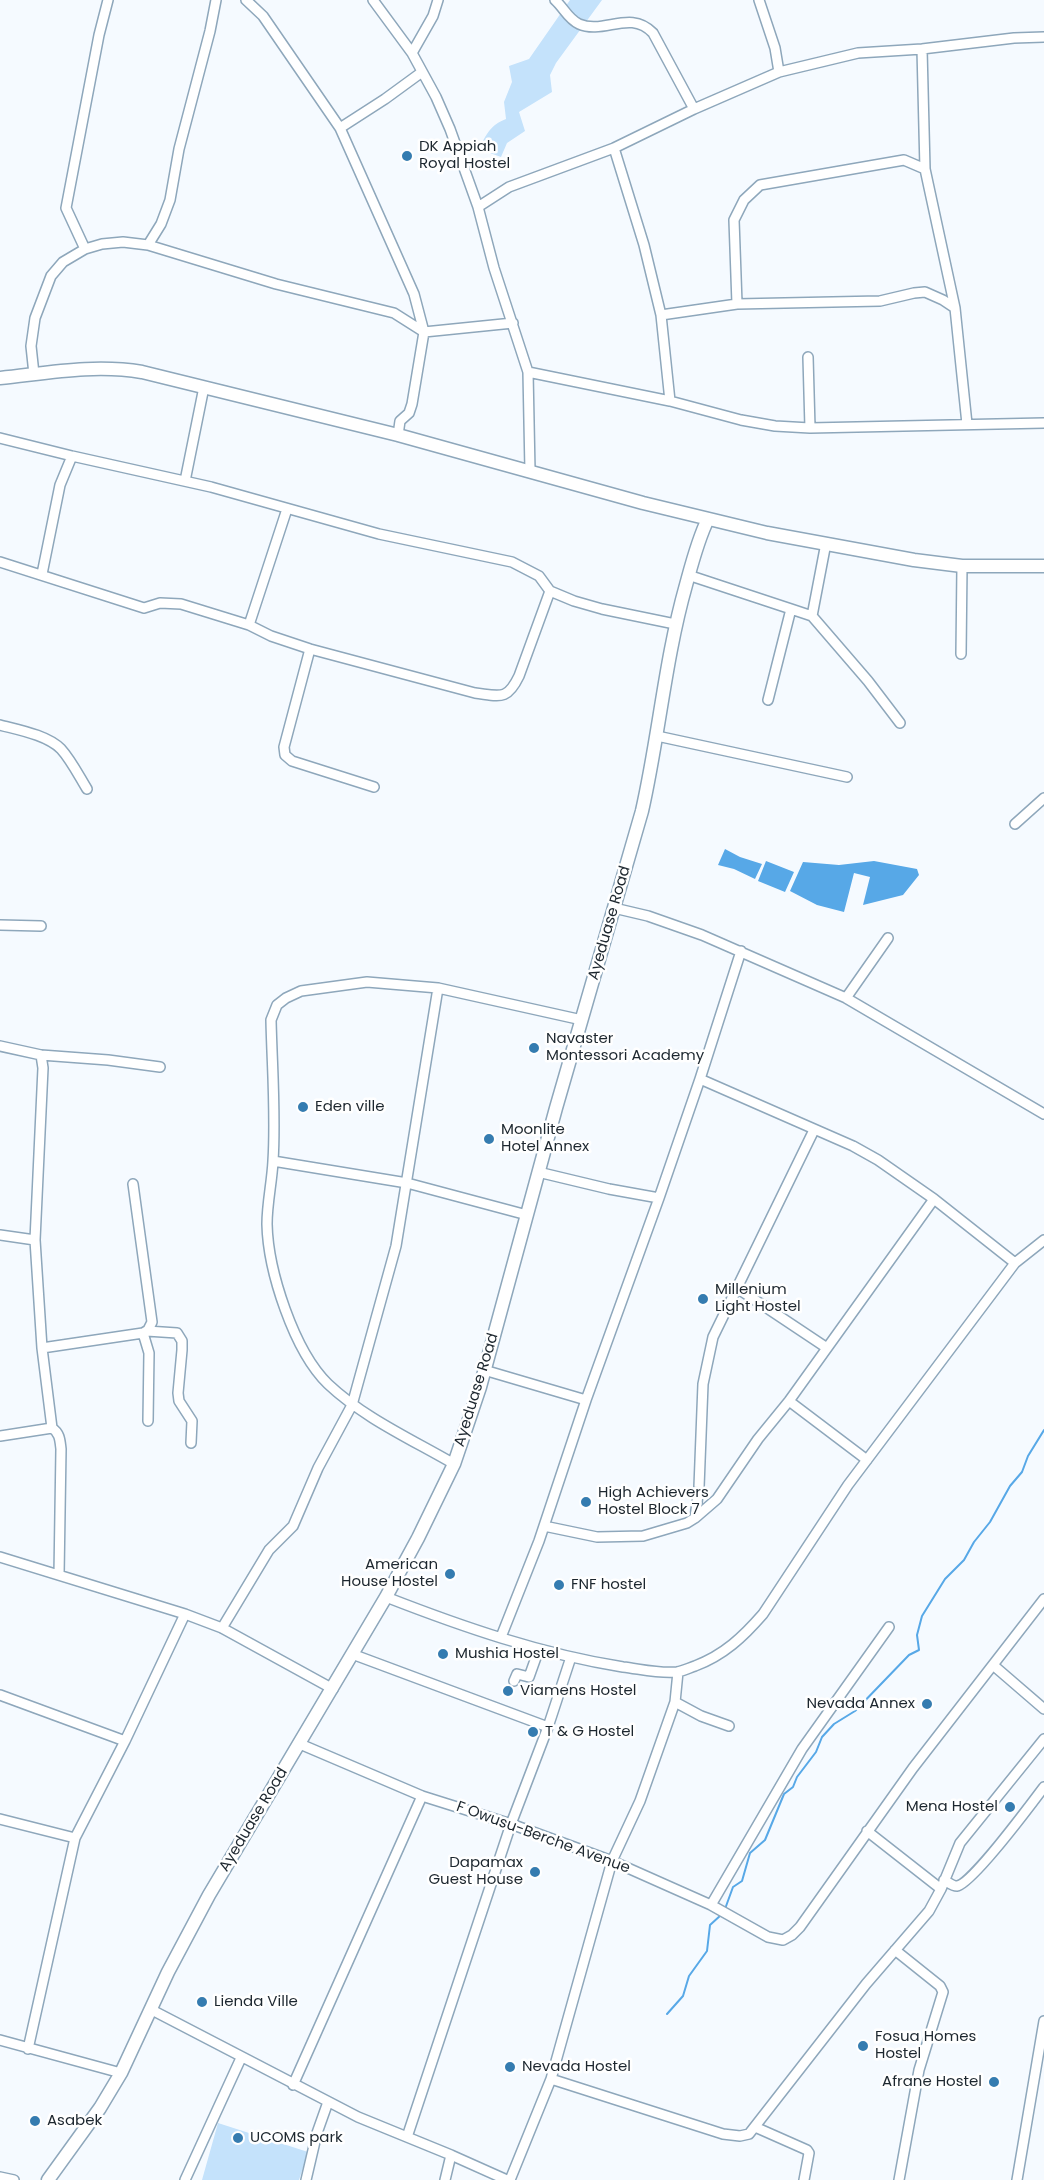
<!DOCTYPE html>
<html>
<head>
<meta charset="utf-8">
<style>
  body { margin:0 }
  canvas { display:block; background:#f5faff }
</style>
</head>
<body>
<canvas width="1044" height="2180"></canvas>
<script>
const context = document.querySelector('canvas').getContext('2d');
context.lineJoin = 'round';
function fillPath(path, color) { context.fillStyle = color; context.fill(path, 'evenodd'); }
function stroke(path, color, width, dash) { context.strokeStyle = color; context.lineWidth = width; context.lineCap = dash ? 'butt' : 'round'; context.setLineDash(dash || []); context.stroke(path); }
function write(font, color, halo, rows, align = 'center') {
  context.font = font + ' Poppins,sans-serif'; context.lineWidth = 5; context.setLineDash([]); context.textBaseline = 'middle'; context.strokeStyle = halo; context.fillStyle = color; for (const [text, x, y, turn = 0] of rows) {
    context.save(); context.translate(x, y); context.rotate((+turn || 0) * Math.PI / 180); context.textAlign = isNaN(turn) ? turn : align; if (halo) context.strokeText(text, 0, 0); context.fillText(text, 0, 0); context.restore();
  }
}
const green = new Path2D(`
  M 570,0 L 602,0 L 556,63 L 550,75 L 552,92 L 519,112 L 525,131 L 507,143 L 501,157 L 479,149 C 486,135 490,125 506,119 L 504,102 L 512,82 L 509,66 L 529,59 Z
  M 218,2123 L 308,2152 L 299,2180 L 202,2180 Z`);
const water = new Path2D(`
  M 725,849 L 740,857 L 762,864 L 755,879 L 734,869 L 718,865 Z
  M 766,861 L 794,872 L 785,892 L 758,881 Z
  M 874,861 L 917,869 L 919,875 L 903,895 L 863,905 L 870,877 L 854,873 L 844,912 L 817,905 L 790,891 L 803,862 L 839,865 Z`);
const stream = new Path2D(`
  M 725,1909 L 733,1887 L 742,1881 L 750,1853 L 765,1840 L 784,1794 L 793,1787 L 797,1777 L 816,1752 L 822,1737 L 834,1724 L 855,1711 L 909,1655 L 919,1650 L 917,1635 L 922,1616 L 945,1579 L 964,1560 L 974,1542 L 990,1522 L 1010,1486 L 1022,1472 L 1028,1456 L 1044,1430
  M 667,2014 L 683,1996 L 689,1976 L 707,1951 L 710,1925 L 721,1915`);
const minor = new Path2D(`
  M 246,0 L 263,16 L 340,128 L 414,294 L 424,332 L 412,404 L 409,413 L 400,421 L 398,435
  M 373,0 L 412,53 L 436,97 L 450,129 L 478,207 L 494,268 L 528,372 L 530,471
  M 555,0 C 564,8 568,19 579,24 C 604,35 630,9 653,33 L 694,109
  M 759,0 L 775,48 L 779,72
  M 922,49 L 925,169 L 955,308 L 967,424
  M 412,53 L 433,16 L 438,0
  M 340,128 L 385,99 L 422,72
  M 614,148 L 644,245 L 661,315 L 670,401
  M 478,207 L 509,187 L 614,148 L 694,109 L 779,72 L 858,53 L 922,49 L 1014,38 L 1044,37
  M 148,245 L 161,224 L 170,200 L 179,149 L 210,31 L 216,0
  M 85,249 L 66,208 L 99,35 L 108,0
  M 737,304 L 734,220 L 744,200 L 760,185 L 904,160 L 925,169
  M 661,315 L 737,304 L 880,301 L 914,293 L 925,292 L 943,300 L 955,308
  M 808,357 L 810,428
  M 528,372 L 670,401 L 741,420 L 775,426 L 810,428 L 1044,423
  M 34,374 L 31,346 L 35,318 L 51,276 L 63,262 L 85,249 L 102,244 L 123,242 L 148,245 L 276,284 L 394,313 L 424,332 L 513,323
  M 0,438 L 72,456 L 211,487 L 379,534 L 512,562 L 539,576 L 550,591 L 574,601 L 602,609 L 675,624
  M 185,481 L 204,387
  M 826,543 L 812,616 L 868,681 L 900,723
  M 0,562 L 144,608 L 160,603 L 181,604 L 249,625 L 271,636 L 310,649 L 475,693 C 500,696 507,701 519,676 L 550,591
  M 42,574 L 60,485 L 72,456
  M 688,575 L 791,609
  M 249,625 L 287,509
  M 310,649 L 284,747 L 285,755 L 292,761 L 374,787
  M 961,654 L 962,566
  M 768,700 L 791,609 L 812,616
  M 0,725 C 19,730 47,735 61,749 C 71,760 79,776 87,789
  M 657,736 L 847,777
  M 1015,824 L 1044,798
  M 614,908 L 648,916 L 702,935 L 846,998 L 1044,1114
  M 0,925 L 41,926
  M 846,998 L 888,938
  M 0,1046 L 41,1055 L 108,1060 L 160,1067
  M 41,1055 L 43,1068 L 35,1240 L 42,1348 L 52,1428 C 60,1433 60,1441 61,1449 L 59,1575
  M 700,1079 L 853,1146 L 878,1160 L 934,1199 L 1015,1263
  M 273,1161 L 407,1183 L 527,1215
  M 538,1172 L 609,1189 L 659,1198
  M 0,1235 L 35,1240
  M 737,1288 L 827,1348
  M 147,1331 L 177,1333 L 182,1341 L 182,1350 L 178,1393 L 179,1401 L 192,1421 L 191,1443
  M 143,1333 L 149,1353 L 148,1421
  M 42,1348 L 143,1333 L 148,1330 L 152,1322 L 133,1184
  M 484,1370 L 586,1400
  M 789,1401 L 867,1460
  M 0,1436 L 52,1428
  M 454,1464 C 411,1439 364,1418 328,1384 C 294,1351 268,1271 267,1224 C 267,1203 272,1182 273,1161 C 276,1114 272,1066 271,1020 L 277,1005 L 286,998 L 301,991 L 367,982 L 438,988 L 582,1020
  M 695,1518 L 699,1487 L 703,1384 L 713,1337 L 814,1130
  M 544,1526 L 597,1537 L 643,1536 L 687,1523 L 695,1518 L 717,1499 L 758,1439 L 789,1401 L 934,1199
  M 0,1557 L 185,1614 L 222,1628 L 333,1689
  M 386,1597 C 463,1627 541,1654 623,1667 C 640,1669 660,1674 677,1672 C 683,1671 689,1668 695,1666 C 724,1655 743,1637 763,1614 L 848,1485 L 1015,1263 L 1044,1240
  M 222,1628 L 269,1550 L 293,1526 L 318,1468 L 352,1405 L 396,1246 L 438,988
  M 501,1637 L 539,1541 L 586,1400 L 659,1198 L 700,1079 L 741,951
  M 352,1654 L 548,1727
  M 993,1665 L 1044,1709
  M 514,1681 L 517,1674 L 529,1677 L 539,1649
  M 0,1695 L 125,1741
  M 675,1702 L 701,1716 L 729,1726
  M 300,1744 L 422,1796 L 511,1824 L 612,1861 L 711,1905 L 768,1937 L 783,1940 L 792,1935 L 800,1927 L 913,1768 L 1044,1599
  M 0,1819 L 75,1838
  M 867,1831 L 941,1889
  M 944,1880 C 948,1882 952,1886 957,1886 C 971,1885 1032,1803 1044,1787
  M 711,1905 L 802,1749 L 889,1627
  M 895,1950 L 940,1986 L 943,1992 L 919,2070 L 899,2180
  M 150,2009 L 358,2117 L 451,2155 L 507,2180
  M 0,2040 L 121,2073
  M 28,2049 L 75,1838 L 125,1741 L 185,1614
  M 551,2079 L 723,2134 L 740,2136 L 749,2134 L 866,1984 L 929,1911 L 941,1889 L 960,1843 L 1044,1739
  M 293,2085 L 422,1796
  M 755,2127 L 807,2150 L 809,2153 L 804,2180
  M 407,2137 L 511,1824 L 548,1727 L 571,1657
  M 0,2177 L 14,2180
  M 185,2180 L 241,2058
  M 306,2180 L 317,2133 L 328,2102
  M 445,2180 L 451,2155
  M 510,2180 L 551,2079 L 612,1861 L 640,1801 L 675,1702 L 678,1672
  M 1017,2180 L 1044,2021`);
const tertiary = new Path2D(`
  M 0,378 C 48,373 94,364 142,372 L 398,435 L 643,503 L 767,533 L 914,560 L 962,566 L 1044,566
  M 48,2180 L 100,2108 L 121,2073 L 168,1972 L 209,1895 L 386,1597 L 418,1538 L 454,1464 L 480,1387 L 556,1108 L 642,811 C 659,736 665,659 686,585 C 692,563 698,539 708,519`);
const markers = [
  [407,156,6,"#357cb0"],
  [534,1048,6,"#357cb0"],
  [303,1107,6,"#357cb0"],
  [489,1139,6,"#357cb0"],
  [703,1299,6,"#357cb0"],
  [586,1502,6,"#357cb0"],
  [450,1574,6,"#357cb0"],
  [559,1585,6,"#357cb0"],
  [443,1654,6,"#357cb0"],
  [508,1691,6,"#357cb0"],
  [927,1704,6,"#357cb0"],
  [533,1732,6,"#357cb0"],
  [1010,1807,6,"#357cb0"],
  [535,1872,6,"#357cb0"],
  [202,2002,6,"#357cb0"],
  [863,2046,6,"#357cb0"],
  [510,2067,6,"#357cb0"],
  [994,2082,6,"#357cb0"],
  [35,2121,6,"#357cb0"],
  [238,2138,6,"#357cb0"]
];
const poiNames = [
  ["DK Appiah",419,147],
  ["Royal Hostel",419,164],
  ["Navaster",546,1039],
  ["Montessori Academy",546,1056],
  ["Eden ville",315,1107],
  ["Moonlite",501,1130],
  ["Hotel Annex",501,1147],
  ["Millenium",715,1290],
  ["Light Hostel",715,1307],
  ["High Achievers",598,1493],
  ["Hostel Block 7",598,1510],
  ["American",438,1565,"right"],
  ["House Hostel",438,1582,"right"],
  ["FNF hostel",571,1585],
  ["Mushia Hostel",455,1654],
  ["Viamens Hostel",520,1691],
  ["Nevada Annex",915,1704,"right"],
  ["T & G Hostel",545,1732],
  ["Mena Hostel",998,1807,"right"],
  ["Dapamax",523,1863,"right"],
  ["Guest House",523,1880,"right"],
  ["Lienda Ville",214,2002],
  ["Fosua Homes",875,2037],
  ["Hostel",875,2054],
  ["Nevada Hostel",522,2067],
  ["Afrane Hostel",982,2082,"right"],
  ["Asabek",47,2121],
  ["UCOMS park",250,2138]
];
const streetNames = [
  ["Ayeduase Road",610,923,-74],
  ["Ayeduase Road",477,1390,-73],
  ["Ayeduase Road",254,1820,-59],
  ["F Owusu-Berche Avenue",543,1838,20]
];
fillPath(green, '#c4e2fb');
fillPath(water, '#57a8e7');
stroke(stream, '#57a8e7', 2);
stroke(minor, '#8ea7bb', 12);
stroke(tertiary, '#8ea7bb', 15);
stroke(minor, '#fff', 9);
stroke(tertiary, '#fff', 12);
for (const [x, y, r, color] of markers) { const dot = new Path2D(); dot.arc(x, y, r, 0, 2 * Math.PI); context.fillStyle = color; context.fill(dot); stroke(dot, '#fff', 2); }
write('15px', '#1d272f', '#fff', poiNames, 'left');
write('15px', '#1d272f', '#fff', streetNames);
</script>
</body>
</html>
